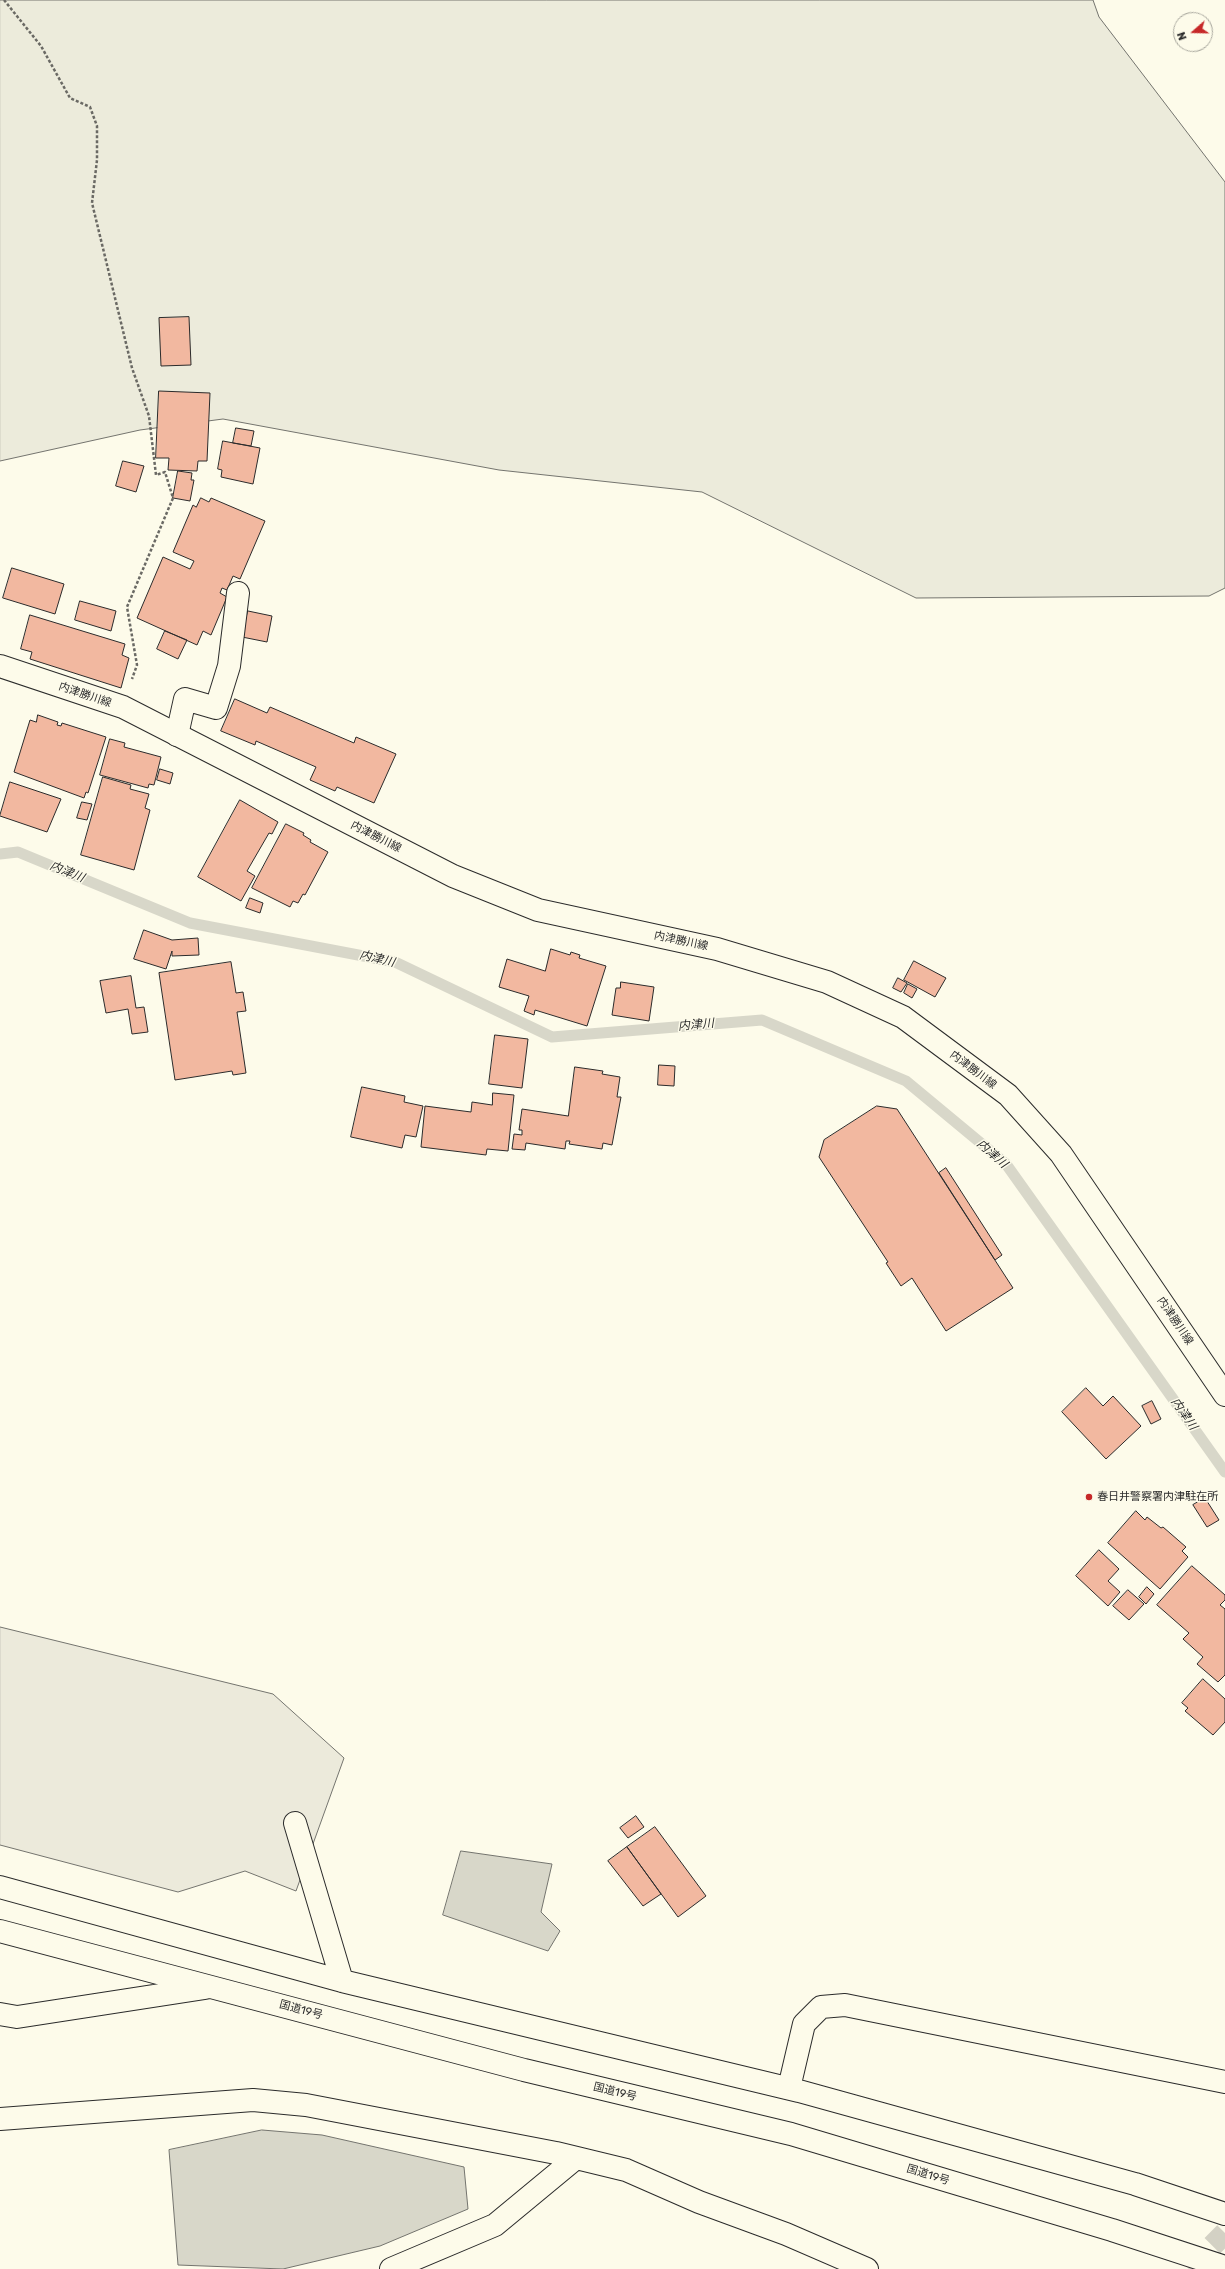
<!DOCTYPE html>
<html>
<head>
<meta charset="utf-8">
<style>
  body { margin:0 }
  #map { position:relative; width:1225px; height:2269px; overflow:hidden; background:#fdfbea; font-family:Rubik,sans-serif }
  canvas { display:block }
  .north { position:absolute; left:1173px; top:12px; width:40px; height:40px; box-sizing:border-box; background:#fdfbea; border:1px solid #a9a89e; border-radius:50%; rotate:250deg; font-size:11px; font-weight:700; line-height:16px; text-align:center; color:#2b2b2b }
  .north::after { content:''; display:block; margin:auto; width:14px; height:18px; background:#c62828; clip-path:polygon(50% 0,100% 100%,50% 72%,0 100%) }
</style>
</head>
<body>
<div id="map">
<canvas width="1225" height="2269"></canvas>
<div class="north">N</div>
</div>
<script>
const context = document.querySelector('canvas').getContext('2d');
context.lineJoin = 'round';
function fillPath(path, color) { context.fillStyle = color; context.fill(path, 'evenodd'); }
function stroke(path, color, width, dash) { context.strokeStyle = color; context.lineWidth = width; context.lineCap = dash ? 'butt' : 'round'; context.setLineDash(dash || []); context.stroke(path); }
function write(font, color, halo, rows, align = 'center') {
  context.font = font + ' Rubik,"Noto Sans JP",sans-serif'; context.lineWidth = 3; context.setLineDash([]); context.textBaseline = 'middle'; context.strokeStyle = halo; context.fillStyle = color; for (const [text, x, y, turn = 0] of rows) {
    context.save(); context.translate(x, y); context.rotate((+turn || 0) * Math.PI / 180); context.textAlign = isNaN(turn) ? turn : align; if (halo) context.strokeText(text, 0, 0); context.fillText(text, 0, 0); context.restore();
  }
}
const green = new Path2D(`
  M 0,0 L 1093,0 L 1099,17 L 1225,182 L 1225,588 L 1209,596 L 916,598 L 702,492 L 499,470 L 223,419 L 140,430 L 0,461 Z`);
const parking = new Path2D(`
  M 0,1627 L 273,1694 L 344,1758 L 296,1891 L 245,1871 L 178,1892 L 0,1845 Z`);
const water = new Path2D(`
  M 461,1851 L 552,1864 L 541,1912 L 560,1931 L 548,1951 L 443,1915 Z
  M 262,2130 L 322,2135 L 464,2167 L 468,2209 L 380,2246 L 283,2269 L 178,2265 L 169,2150 Z`);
const stream = new Path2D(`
  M 0,854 L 18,852 L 190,923 L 395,962 L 552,1037 L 762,1020 L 906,1081 L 1006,1164 L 1225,1472`);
const building = new Path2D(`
  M 189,317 L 191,365 L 161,366 L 159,318 Z
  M 159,391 L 210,393 L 207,461 L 198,461 L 197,471 L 168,470 L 169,458 L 156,458 Z
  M 236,428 L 254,431 L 251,446 L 233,443 Z
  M 223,441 L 260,448 L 253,484 L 221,477 L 222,470 L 218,469 Z
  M 123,461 L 144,466 L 136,492 L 116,486 Z
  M 178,471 L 192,473 L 191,480 L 194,480 L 190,501 L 173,498 Z
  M 201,498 L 209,502 L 211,498 L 265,521 L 240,579 L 233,576 L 227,590 L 222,588 L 220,593 L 227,597 L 211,635 L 203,631 L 197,645 L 137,618 L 163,557 L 190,569 L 194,561 L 173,552 L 193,505 L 196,507 Z
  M 12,568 L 64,584 L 55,614 L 3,598 Z
  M 80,601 L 116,611 L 111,631 L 75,620 Z
  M 248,611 L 272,616 L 267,642 L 242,637 Z
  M 30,615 L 125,644 L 122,655 L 129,658 L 121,688 L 30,659 L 32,652 L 21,649 Z
  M 165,631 L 187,640 L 178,659 L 157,649 Z
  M 235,699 L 267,713 L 270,707 L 354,743 L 356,737 L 396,754 L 374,803 L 337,787 L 335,791 L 310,780 L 316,767 L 256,741 L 255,745 L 221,731 Z
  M 38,715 L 58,722 L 57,725 L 61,726 L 62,723 L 106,737 L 88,793 L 86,792 L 84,798 L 14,772 L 30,720 L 36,722 Z
  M 110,739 L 125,743 L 124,747 L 161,757 L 154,785 L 149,784 L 148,788 L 100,775 Z
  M 160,769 L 173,773 L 170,784 L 157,780 Z
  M 103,777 L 131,785 L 130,789 L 149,794 L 145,808 L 150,810 L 134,870 L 81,855 Z
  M 10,782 L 61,799 L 47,832 L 0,816 Z
  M 240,800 L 278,822 L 272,834 L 269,833 L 247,871 L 255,876 L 241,901 L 198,877 Z
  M 82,802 L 92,804 L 87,820 L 77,818 Z
  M 286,824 L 304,833 L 303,835 L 311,840 L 310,842 L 328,852 L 305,895 L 303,894 L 298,903 L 293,901 L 290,907 L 252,888 Z
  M 250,898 L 263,903 L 260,913 L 246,908 Z
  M 144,930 L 172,940 L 198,938 L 199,955 L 172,956 L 172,951 L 166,969 L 134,959 Z
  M 551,949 L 570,955 L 571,952 L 580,955 L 579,958 L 606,966 L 587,1026 L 535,1010 L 534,1015 L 524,1011 L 529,996 L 499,987 L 507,959 L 545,971 Z
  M 914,961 L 946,978 L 935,997 L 904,980 Z
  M 231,962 L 236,993 L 243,992 L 246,1011 L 237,1012 L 246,1073 L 233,1075 L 232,1071 L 175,1080 L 159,973 Z
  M 131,976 L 136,1008 L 144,1007 L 148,1032 L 132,1034 L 128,1009 L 106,1013 L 100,981 Z
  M 898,978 L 907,983 L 901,992 L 893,988 Z
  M 621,982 L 654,987 L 649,1021 L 612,1015 L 616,988 L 620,988 Z
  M 908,984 L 917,989 L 912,998 L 904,993 Z
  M 495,1035 L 528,1039 L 522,1088 L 489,1084 Z
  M 659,1065 L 675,1066 L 674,1086 L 658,1085 Z
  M 575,1067 L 603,1071 L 602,1074 L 620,1077 L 617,1097 L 621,1097 L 612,1145 L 603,1143 L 602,1149 L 569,1144 L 570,1141 L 566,1141 L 565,1149 L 526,1143 L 525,1150 L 512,1149 L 514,1134 L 522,1135 L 522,1130 L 519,1130 L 522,1109 L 568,1116 Z
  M 362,1087 L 405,1096 L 404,1102 L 423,1106 L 416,1137 L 405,1135 L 402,1148 L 351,1137 Z
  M 493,1093 L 514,1095 L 508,1151 L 487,1149 L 486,1155 L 421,1147 L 425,1106 L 471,1112 L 472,1102 L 492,1105 Z
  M 877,1106 L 897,1109 L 1013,1288 L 946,1331 L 912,1278 L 901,1286 L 886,1263 L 888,1262 L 819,1157 L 824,1140 Z
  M 946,1168 L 1002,1255 L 995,1260 L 939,1173 Z
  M 1086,1388 L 1103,1406 L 1113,1396 L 1141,1426 L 1106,1459 L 1062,1412 Z
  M 1152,1401 L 1161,1419 L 1151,1424 L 1142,1406 Z
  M 1205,1498 L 1219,1520 L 1207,1527 L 1193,1505 Z
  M 1136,1511 L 1145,1520 L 1147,1517 L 1161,1528 L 1163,1527 L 1186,1547 L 1182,1551 L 1188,1557 L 1160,1589 L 1108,1543 Z
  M 1099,1550 L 1119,1569 L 1108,1581 L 1120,1592 L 1108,1606 L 1076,1576 Z
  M 1192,1566 L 1225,1595 L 1225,1600 L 1220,1605 L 1225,1609 L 1225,1675 L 1218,1682 L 1197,1664 L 1203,1657 L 1183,1639 L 1189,1633 L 1157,1605 Z
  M 1147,1587 L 1154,1594 L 1146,1604 L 1139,1597 Z
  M 1128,1590 L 1144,1604 L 1129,1620 L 1113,1606 Z
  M 1203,1679 L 1225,1699 L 1225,1722 L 1213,1735 L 1185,1711 L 1188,1708 L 1182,1703 Z
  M 636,1816 L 644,1827 L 628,1838 L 620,1828 Z
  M 655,1827 L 706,1896 L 678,1917 L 627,1847 Z
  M 627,1847 L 661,1894 L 643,1906 L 608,1861 Z`);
const minorTunnel = new Path2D(`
  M 1189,2269 L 1225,2233`);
const path = new Path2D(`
  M 4,0 L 41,46 L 70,98 L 90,107 L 97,126 L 97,160 L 92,203 L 132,368 L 149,416 L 156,475 L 165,472 L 173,498 L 127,607 L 137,665 L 132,679`);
const minor = new Path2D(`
  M 177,735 L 185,699 L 216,708 L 229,666 L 238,593
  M 0,2119 L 253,2100 L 306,2105 L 556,2153 L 626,2170 L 699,2202 L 786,2234 L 867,2269
  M 391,2269 L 495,2225 L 576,2158`);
const major = new Path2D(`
  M 0,666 L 123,707 L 453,876 L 538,910 L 717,949 L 827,982 L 903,1017 L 1008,1095 L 1061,1154 L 1225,1395`);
const highway = new Path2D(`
  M 295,1823 L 342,1981
  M 0,1887 L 342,1981 L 799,2091 L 1135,2184 L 1225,2214
  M 0,1931 L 524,2070 L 791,2134 L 1112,2230 L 1225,2267
  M 0,2014 L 17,2017 L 205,1988
  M 789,2088 L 804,2024 L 821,2007 L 845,2005 L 1225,2082`);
const markers = [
  [1089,1497,4,"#c62828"]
];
const streetNames = [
  ["内津勝川線",85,695,19],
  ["内津勝川線",376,837,27],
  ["内津勝川線",681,941,12],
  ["内津勝川線",973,1070,37],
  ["内津勝川線",1175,1321,56],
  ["国道19号",301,2010,15],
  ["国道19号",615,2092,14],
  ["国道19号",928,2175,17]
];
const poiNames = [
  ["春日井警察署内津駐在所",1097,1497]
];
const waterNames = [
  ["内津川",67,872,22],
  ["内津川",377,959,13],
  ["内津川",696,1025,-5],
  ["内津川",992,1154,42],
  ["内津川",1184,1414,55]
];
fillPath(green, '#ecebdb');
stroke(green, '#74746e', 1);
fillPath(parking, '#eceadb');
stroke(parking, '#74746e', 1);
fillPath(water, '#d8d7c9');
stroke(water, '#74746e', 1);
stroke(stream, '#d8d7c9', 11);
fillPath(building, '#f2b8a0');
stroke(building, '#2b2b2b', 1);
stroke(minorTunnel, '#d3d1c4', 22, [22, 11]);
stroke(minor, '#2b2b2b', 24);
stroke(major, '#2b2b2b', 24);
stroke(highway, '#2b2b2b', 24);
stroke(path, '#6a6964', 2.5, [3, 2]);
stroke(minor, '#fdfbea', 22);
stroke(major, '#fdfbea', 22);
stroke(highway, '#fdfbea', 22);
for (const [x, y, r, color] of markers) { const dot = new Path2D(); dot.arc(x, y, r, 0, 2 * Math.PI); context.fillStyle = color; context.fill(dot); stroke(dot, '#fdfbea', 1.5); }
write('11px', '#2b2b2b', '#fdfbea', streetNames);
write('11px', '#2b2b2b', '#fdfbea', poiNames, 'left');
write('italic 12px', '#2b2b2b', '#fdfbea', waterNames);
</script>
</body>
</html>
